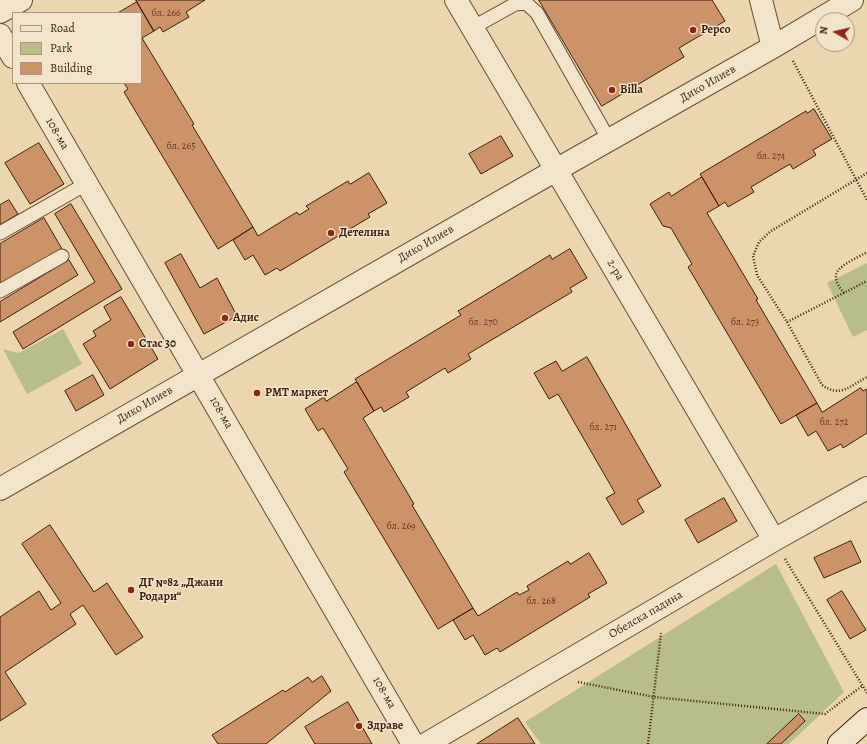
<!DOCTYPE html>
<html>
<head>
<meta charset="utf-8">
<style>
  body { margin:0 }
  #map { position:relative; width:867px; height:744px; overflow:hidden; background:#ebd6af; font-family:Alegreya,serif }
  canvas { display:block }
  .legend { position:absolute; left:12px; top:12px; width:130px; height:72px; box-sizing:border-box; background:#f2e4cb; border:1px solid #ab957f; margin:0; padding:5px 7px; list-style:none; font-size:12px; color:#401e0d }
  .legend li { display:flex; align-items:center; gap:8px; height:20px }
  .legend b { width:20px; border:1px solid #ab957f }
  .north { position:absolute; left:815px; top:12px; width:40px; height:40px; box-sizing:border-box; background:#f2e4cb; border:1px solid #ab957f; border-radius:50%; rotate:278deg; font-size:11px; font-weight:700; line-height:16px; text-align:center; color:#401e0d }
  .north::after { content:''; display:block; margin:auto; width:14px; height:18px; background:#8f2418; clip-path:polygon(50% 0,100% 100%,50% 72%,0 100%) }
</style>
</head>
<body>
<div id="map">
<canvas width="867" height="744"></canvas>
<ul class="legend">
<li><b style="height:5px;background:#f2e4cb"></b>Road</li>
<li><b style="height:11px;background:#b7be8b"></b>Park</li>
<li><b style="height:11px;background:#cd9368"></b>Building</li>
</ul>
<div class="north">N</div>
</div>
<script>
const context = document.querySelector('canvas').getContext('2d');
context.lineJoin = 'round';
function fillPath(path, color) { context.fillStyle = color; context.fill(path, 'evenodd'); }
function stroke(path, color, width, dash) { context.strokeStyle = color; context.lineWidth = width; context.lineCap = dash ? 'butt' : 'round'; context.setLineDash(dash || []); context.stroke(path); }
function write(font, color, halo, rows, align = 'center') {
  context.font = font + ' Alegreya,serif'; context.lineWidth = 3; context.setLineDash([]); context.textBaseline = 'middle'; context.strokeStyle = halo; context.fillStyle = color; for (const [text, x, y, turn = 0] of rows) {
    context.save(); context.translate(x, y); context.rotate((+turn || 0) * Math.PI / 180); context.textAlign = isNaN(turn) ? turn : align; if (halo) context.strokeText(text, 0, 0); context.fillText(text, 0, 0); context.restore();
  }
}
const green = new Path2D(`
  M 867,263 L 867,330 L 853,337 L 827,283 Z
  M 63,329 L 82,364 L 27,394 L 3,349 L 19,353 Z
  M 776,564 L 844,692 L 789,744 L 541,744 L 525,722 Z`);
const building = new Path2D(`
  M 136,0 L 205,0 L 186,12 L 189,17 L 163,32 L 160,27 L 154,31 Z
  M 539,0 L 712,0 L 725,21 L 679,48 L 684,57 L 602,106 Z
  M 137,2 L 154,31 L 142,38 L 194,124 L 192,125 L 253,227 L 218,249 L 124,92 L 128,89 L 124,83 L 141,83 L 141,13 L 118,13 Z
  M 814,109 L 832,139 L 813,150 L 816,155 L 793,169 L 790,164 L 751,187 L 754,192 L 728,207 L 725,202 L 719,206 L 700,174 L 806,111 L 807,113 Z
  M 501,136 L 513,156 L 481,174 L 469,154 Z
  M 39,143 L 64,184 L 30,204 L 5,163 Z
  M 369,173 L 387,203 L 368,214 L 370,217 L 280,271 L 277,268 L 265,275 L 253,255 L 245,260 L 233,240 L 253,227 L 258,236 L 297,212 L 299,215 L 309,209 L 306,206 L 348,181 L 350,184 Z
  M 702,177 L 719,206 L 707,213 L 758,299 L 756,300 L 817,403 L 781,424 L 688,267 L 692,264 L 671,228 L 663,226 L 650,204 L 669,192 L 671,196 Z
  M 9,200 L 18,214 L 0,225 L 0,205 Z
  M 71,204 L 122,289 L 23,349 L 13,332 L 95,282 L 55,214 Z
  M 44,218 L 62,249 L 0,286 L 0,244 Z
  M 570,249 L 587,278 L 570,288 L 572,292 L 468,354 L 471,359 L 448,373 L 445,368 L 406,392 L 409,397 L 384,412 L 381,407 L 374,411 L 355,379 L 461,315 L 458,311 L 483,296 L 550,255 L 552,259 Z
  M 181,254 L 200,288 L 217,278 L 237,316 L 204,334 L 165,263 Z
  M 69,260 L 78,275 L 0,322 L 0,302 Z
  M 121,297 L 158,359 L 110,389 L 83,344 L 96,336 L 93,331 L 111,320 L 104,307 Z
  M 587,357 L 661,486 L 637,500 L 644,512 L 622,525 L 606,498 L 615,493 L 558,394 L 549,399 L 534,373 L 556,361 L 562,371 Z
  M 93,375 L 104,395 L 76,411 L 65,391 Z
  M 357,382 L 374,411 L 363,418 L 414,504 L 412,505 L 473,608 L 438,629 L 344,472 L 348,469 L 323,428 L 318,431 L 305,409 L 324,397 L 326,401 Z
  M 861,388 L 863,391 L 867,389 L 867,433 L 843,448 L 841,444 L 828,451 L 816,431 L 808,436 L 796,415 L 817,403 L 822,412 Z
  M 724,498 L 737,521 L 698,543 L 685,520 Z
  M 50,525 L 94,592 L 107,583 L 143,637 L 116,655 L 83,605 L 70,614 L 76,624 L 5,672 L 26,704 L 0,721 L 0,617 L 39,591 L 51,610 L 61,603 L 22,544 Z
  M 851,541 L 861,562 L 824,578 L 814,558 Z
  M 589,553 L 607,583 L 588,594 L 590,597 L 500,652 L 497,648 L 485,655 L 473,635 L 465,640 L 453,620 L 473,608 L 478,616 L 517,592 L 519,595 L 529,590 L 527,586 L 568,561 L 570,564 Z
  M 842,591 L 866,630 L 850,639 L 827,600 Z
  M 322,676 L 331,691 L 266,744 L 218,744 L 212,735 L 283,690 L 285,692 L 308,677 L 312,682 Z
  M 348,702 L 372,744 L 315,744 L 305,727 Z
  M 799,714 L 805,721 L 781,744 L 767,744 Z
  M 518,718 L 535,744 L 477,744 Z`);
const path = new Path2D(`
  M 793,61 L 867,200
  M 867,173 L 771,231 L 759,242 L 753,256 L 757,275 L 787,322 L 822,385 C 840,398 850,386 867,377
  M 844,293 C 840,288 835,282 836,275 C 837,266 859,257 867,252
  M 787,322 L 867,281
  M 785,559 L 867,693
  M 578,682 L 654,697 L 825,714 L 862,686
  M 648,744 L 661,633`);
const lane = new Path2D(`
  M 472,28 L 515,4 L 526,3 L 537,13 L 609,140
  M 0,233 L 86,184
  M 0,291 L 62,256`);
const street = new Path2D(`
  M 456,0 L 774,540
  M 761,0 L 773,47
  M 0,12 L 21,0
  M 0,35 L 13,57
  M 28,83 L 413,744
  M 0,489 L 556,170 L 773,47 L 852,0
  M 426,744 L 774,540 L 867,488`);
const secondary = new Path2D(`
  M 839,744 L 867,719`);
const markers = [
  [693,30,4,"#8f2418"],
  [612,90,4,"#8f2418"],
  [331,233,4,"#8f2418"],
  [225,318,4,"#8f2418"],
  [131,344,4,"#8f2418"],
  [257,393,4,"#8f2418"],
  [131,590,4,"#8f2418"],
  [359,726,4,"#8f2418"]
];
const numberNames = [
  ["бл. 266",166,14],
  ["бл. 265",181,147],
  ["бл. 274",771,157],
  ["бл. 270",483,323],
  ["бл. 273",745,323],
  ["бл. 272",834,423],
  ["бл. 271",603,428],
  ["бл. 269",401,527],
  ["бл. 268",541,602]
];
const poiNames = [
  ["Pepco",701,30],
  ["Billa",620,90],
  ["Детелина",339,233],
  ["Адис",233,318],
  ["Стас 30",139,344],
  ["РМТ маркет",265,393],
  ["ДГ №82 „Джани",139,583],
  ["Родари“",139,597],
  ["Здраве",367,726]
];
const streetNames = [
  ["Дико Илиев",708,84,-30],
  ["108-ма",57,134,60],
  ["Дико Илиев",426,244,-30],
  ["2-ра",615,270,60],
  ["Дико Илиев",145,405,-30],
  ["108-ма",221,413,60],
  ["Обелска падина",646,615,-30],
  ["108-ма",384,693,60]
];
fillPath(green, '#b7be8b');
fillPath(building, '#cd9368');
stroke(building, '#401e0d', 1);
stroke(lane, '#6b4c36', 15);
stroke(street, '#6b4c36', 24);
stroke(secondary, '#401e0d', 24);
stroke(path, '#401e0d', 2.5, [1, 2]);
stroke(lane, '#f2e4cb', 13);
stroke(street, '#f2e4cb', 22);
stroke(secondary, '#f2e4cb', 22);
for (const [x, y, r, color] of markers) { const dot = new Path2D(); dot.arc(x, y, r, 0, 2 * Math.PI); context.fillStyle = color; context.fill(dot); stroke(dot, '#f2e4cb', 1.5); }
write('10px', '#633b24', null, numberNames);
write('bold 12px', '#401e0d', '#f2e4cb', poiNames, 'left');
write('12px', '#401e0d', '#f2e4cb', streetNames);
</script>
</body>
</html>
